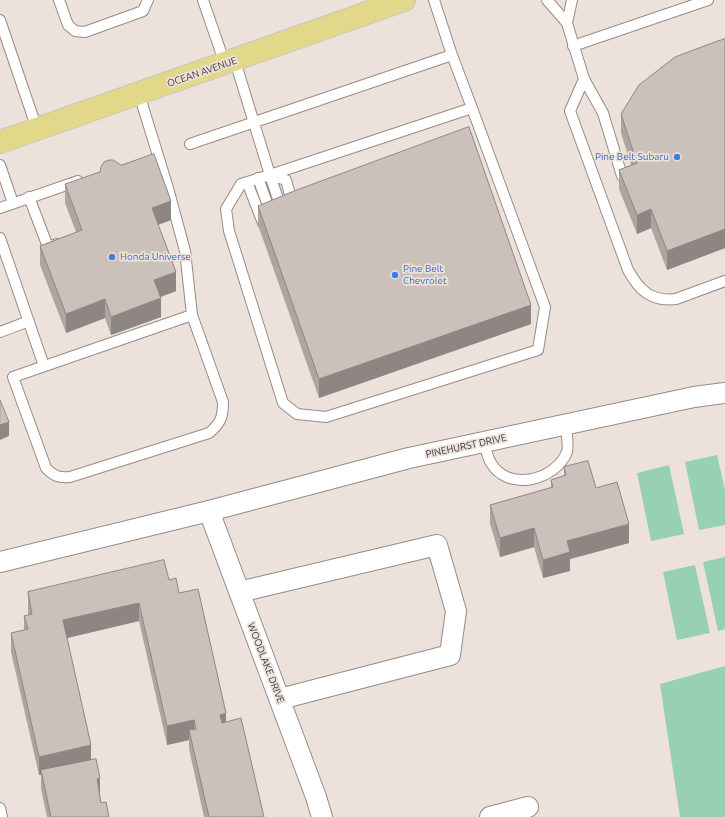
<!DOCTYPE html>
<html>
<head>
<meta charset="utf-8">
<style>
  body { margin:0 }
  canvas { display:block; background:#ede2db }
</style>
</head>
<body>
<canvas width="725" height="817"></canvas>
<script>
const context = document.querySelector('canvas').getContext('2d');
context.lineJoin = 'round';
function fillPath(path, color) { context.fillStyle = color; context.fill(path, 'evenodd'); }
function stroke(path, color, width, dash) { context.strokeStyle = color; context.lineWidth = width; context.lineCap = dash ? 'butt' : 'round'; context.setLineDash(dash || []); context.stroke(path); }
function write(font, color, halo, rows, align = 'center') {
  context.font = font + ' Ubuntu,sans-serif'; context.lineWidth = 3.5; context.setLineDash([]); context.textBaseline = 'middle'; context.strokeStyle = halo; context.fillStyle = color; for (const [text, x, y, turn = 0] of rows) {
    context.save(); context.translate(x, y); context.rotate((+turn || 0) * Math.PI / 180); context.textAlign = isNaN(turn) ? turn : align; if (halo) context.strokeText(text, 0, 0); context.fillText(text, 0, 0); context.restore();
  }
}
const green = new Path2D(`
  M 717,455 L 725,490 L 725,525 L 699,530 L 685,462 Z
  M 669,465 L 684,534 L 651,541 L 637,473 Z
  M 725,557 L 725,629 L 718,631 L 703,562 Z
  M 695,565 L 710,633 L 677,640 L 663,572 Z
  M 725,666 L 725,817 L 680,817 L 660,684 Z`);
const lane = new Path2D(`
  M 59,0 L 68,25 L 75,31 L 85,32 L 143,11 L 148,0
  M 203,0 L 225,64
  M 547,0 L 567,23 L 584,79 L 570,111 L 628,270 C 639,290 651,302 676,299 L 725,281
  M 0,20 L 37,129
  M 567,23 L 572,0
  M 573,46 L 708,0
  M 235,61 L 270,175 L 472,108 L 452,55 L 434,0
  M 584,79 L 603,113 L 622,176
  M 139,94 L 168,188 L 185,251 L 192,315 L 223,402 C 223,417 221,423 209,433 L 70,477 C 58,478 54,476 46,468 L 13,377 L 192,315
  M 190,144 L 452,55
  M 0,165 L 13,203
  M 270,175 L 282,211
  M 258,178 L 271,214
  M 247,182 L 263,223
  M 29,197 L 48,247 L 57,244
  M 293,206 L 286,180 L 270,175 L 241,184 L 226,209 L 229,231 L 283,403 L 297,414 L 326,417 L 538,350 L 545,307 L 472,108
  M 0,208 L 78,181
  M 0,238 L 44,366
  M 0,332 L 29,321
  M 484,442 C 486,449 487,457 491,463 C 508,492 555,481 567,452 C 569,447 566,431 566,425
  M 0,808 L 2,817`);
const street = new Path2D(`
  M 209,511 L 316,797 L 322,817
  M 0,562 L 209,511 L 409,458 L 694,397 L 725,393
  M 239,592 L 437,545 L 456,611 L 450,655 L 280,699
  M 490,817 L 528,807`);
const primary = new Path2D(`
  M 0,142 L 404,0`);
const wall = new Path2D(`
  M 725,39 L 725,248 L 667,270 L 651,228 L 637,234 L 619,189 L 619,170 L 631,165 L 621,133 L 621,114 Z
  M 65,184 L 171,220 L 158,225 L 176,291 L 161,297 L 161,317 L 111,335 L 105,318 L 66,333 L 40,265 L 40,246 L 76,232 L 65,203 Z
  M 258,206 L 531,324 L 319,398 L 258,225 Z
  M 564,467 L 596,488 L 629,543 L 570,559 L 570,571 L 543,578 L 534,547 L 500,557 L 490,524 L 490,505 L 551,488 L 551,480 L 564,476 Z
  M 169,580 L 179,593 L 226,722 L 264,817 L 204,817 L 189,749 L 189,740 L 167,745 L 139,621 L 67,638 L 91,760 L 101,803 L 109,817 L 47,817 L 41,789 L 41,775 L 39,775 L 11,652 L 11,633 L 24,630 L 24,616 L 28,615 L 28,592 Z`);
const shadedWall = new Path2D(`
  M 171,201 L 171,220 L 152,227 L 152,208 Z
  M 651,209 L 651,228 L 637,234 L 637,215 Z
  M 725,229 L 725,248 L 667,270 L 667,251 Z
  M 176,272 L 176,291 L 154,299 L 154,280 Z
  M 161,298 L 161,317 L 111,335 L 111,317 Z
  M 105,299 L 105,318 L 66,333 L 66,314 Z
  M 531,305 L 531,324 L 319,398 L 319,379 Z
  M 9,422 L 9,436 L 0,440 L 0,425 Z
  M 629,524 L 629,543 L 570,559 L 570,571 L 543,578 L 543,560 L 567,541 Z
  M 534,528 L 534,547 L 500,557 L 500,538 Z
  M 139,603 L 139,621 L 63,639 L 63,620 Z
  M 226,713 L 226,732 L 220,734 L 220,715 Z
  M 194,720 L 194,739 L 189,730 L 189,740 L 167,745 L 167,726 Z
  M 91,745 L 91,763 L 41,770 L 41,775 L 39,775 L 39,757 Z
  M 100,778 L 100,797 L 97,779 Z`);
const building = new Path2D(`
  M 725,39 L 725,229 L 667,251 L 651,209 L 637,215 L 619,170 L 637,163 L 621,114 L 639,85 L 675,57 L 715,42 Z
  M 469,127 L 531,305 L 319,379 L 258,206 L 294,191 Z
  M 154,154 L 171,201 L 152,208 L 176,272 L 154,280 L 161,298 L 111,317 L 105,299 L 66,314 L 40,246 L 82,230 L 65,184 L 100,172 L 101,167 L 104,162 L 109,160 L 113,160 L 121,165 Z
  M 0,400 L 9,422 L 0,425 Z
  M 588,461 L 596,488 L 617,482 L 629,524 L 567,541 L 570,552 L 543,560 L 534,528 L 500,538 L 490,505 L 553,487 L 551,480 L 566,475 L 564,467 Z
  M 164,560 L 169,580 L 176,578 L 179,593 L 198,589 L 226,713 L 220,715 L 222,723 L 241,718 L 264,817 L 209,817 L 189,730 L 196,729 L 194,720 L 167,726 L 139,603 L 63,620 L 91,745 L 39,757 L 11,633 L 28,629 L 24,616 L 32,614 L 28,592 Z
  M 96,759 L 100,778 L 97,779 L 101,803 L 106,802 L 109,817 L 51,817 L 41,770 Z`);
const markers = [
  [677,157,4,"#3f7fe0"],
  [112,257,4,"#3f7fe0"],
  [395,275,4,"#3f7fe0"]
];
const streetNames = [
  ["OCEAN AVENUE",202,72,-19],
  ["PINEHURST DRIVE",466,446,-12],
  ["WOODLAKE DRIVE",266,663,69]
];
const shopNames = [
  ["Pine Belt Subaru",669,157,"right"],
  ["Honda Universe",120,257],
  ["Pine Belt",403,269],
  ["Chevrolet",403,281]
];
fillPath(green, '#97d0b2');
stroke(lane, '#968c85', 12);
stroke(street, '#968c85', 22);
stroke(primary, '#c5c4c3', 24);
stroke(lane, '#fff', 10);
stroke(street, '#fff', 20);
stroke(primary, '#e2d889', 22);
fillPath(wall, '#afa5a0');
fillPath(shadedWall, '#8e8682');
fillPath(building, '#cbc0ba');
stroke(building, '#8e8682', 1);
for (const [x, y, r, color] of markers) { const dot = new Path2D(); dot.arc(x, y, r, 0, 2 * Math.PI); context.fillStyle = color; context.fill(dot); stroke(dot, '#ede2db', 1.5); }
write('10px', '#3e3937', '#ede2db', streetNames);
write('10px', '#366cbe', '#ede2db', shopNames, 'left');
</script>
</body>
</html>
